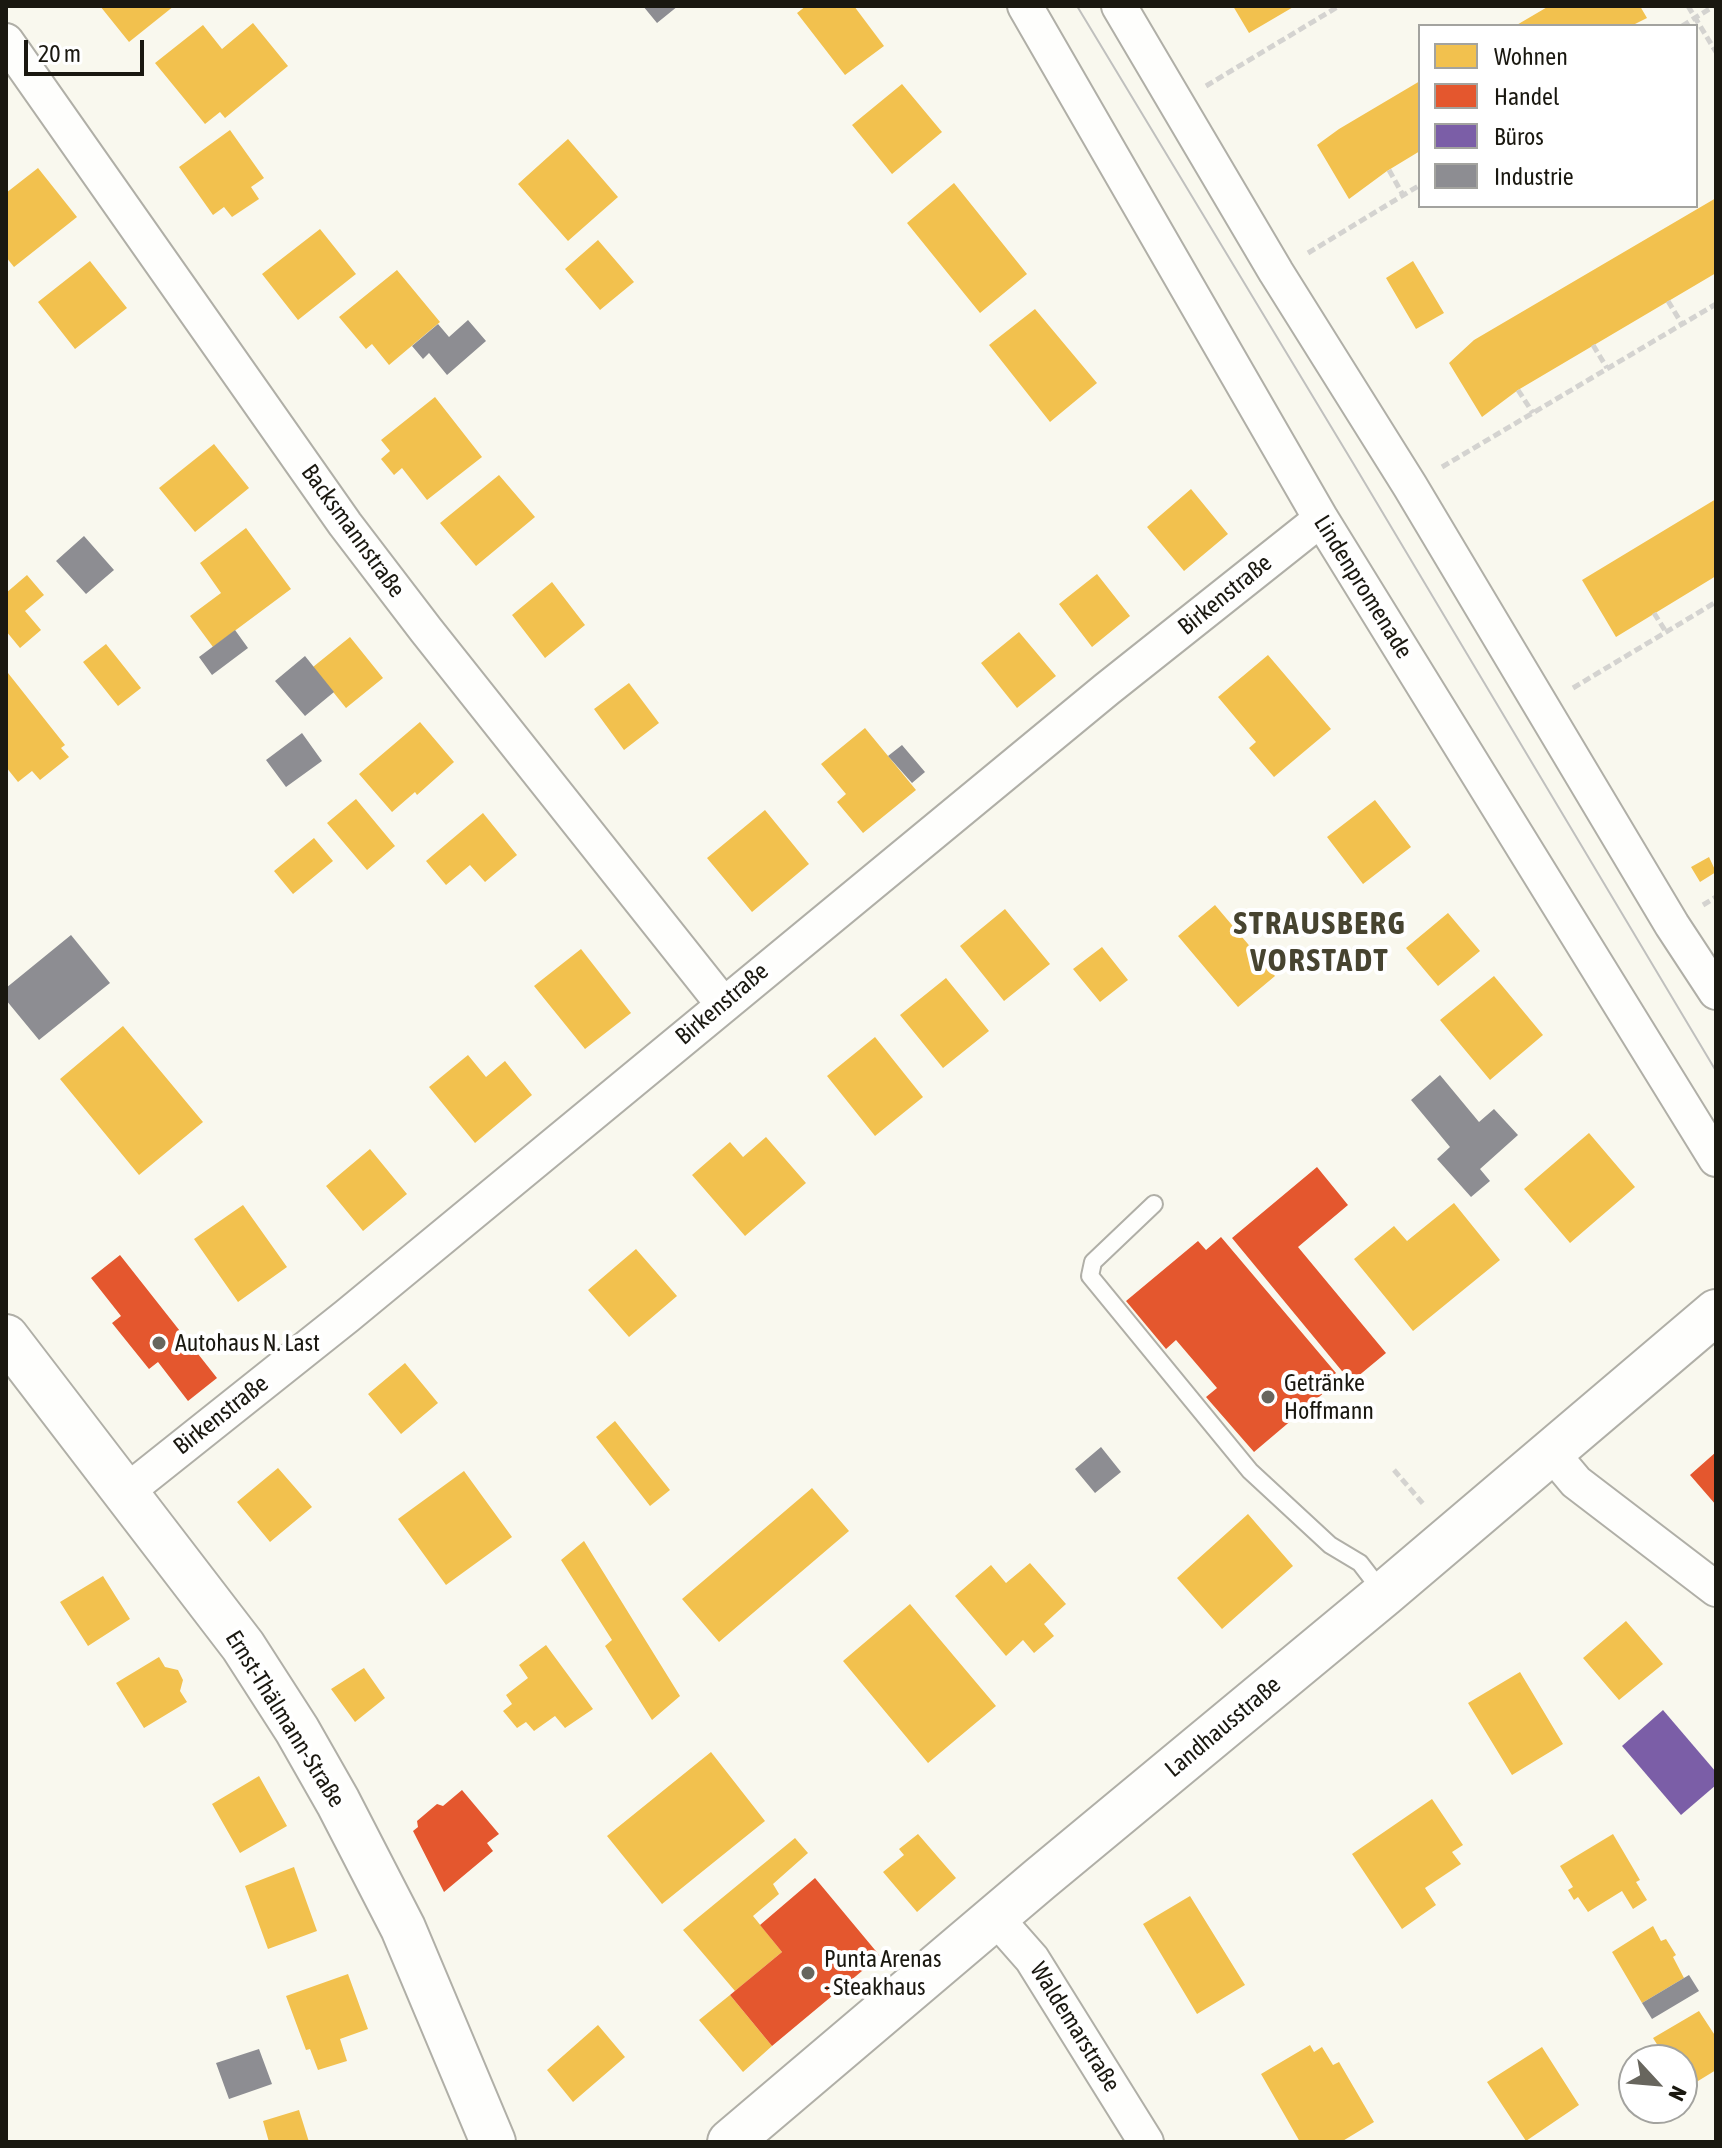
<!DOCTYPE html>
<html>
<head>
<meta charset="utf-8">
<style>
  body { margin:0 }
  #map { position:relative; width:1722px; height:2148px; overflow:hidden; background:#f9f8ee; font-family:"Asap Condensed",sans-serif }
  canvas { display:block }
  .frame { position:absolute; inset:0; border:8px solid #1a1810; pointer-events:none }
  .legend { position:absolute; left:1418px; top:24px; width:280px; height:184px; box-sizing:border-box; background:#fff; border:2px solid #a3a39f; margin:0; padding:10px 14px; list-style:none; font-size:24px; color:#1a1810 }
  .legend li { display:flex; align-items:center; gap:16px; height:40px }
  .legend b { width:40px; border:2px solid #a3a39f }
  .north { position:absolute; left:1618px; top:2044px; width:80px; height:80px; box-sizing:border-box; background:#fff; border:2px solid #a3a39f; border-radius:50%; rotate:116deg; font-size:22px; font-weight:700; line-height:32px; text-align:center; color:#1a1810 }
  .north::after { content:''; display:block; margin:auto; width:28px; height:36px; background:#68665e; clip-path:polygon(50% 0,100% 100%,50% 72%,0 100%) }
  .scale { position:absolute; left:24px; top:40px; width:120px; height:36px; box-sizing:border-box; border:4px solid #1a1810; border-top:0; padding-left:10px; font-size:24px; line-height:28px; white-space:nowrap; color:#1a1810; -webkit-text-stroke:6px #fff; paint-order:stroke }
</style>
</head>
<body>
<div id="map">
<canvas width="1722" height="2148"></canvas>
<div class="frame"></div>
<ul class="legend">
<li><b style="height:22px;background:#f2c14e"></b>Wohnen</li>
<li><b style="height:22px;background:#e4572e"></b>Handel</li>
<li><b style="height:22px;background:#7b5ea7"></b>Büros</li>
<li><b style="height:22px;background:#8d8d92"></b>Industrie</li>
</ul>
<div class="north">N</div>
<div class="scale">20 m</div>
</div>
<script>
const context = document.querySelector('canvas').getContext('2d');
context.lineJoin = 'round';
function fillPath(path, color) { context.fillStyle = color; context.fill(path, 'evenodd'); }
function stroke(path, color, width, dash) { context.strokeStyle = color; context.lineWidth = width; context.lineCap = dash ? 'butt' : 'round'; context.setLineDash(dash || []); context.stroke(path); }
function write(font, color, halo, rows, align = 'center') {
  context.font = font + ' "Asap Condensed",sans-serif'; context.lineWidth = 8; context.setLineDash([]); context.textBaseline = 'middle'; context.strokeStyle = halo; context.fillStyle = color; for (const [text, x, y, turn = 0] of rows) {
    context.save(); context.translate(x, y); context.rotate((+turn || 0) * Math.PI / 180); context.textAlign = isNaN(turn) ? turn : align; if (halo) context.strokeText(text, 0, 0); context.fillText(text, 0, 0); context.restore();
  }
}
const homes = new Path2D(`
  M 100,6 L 174,6 L 129,42 Z
  M 806,6 L 854,6 L 884,46 L 845,75 L 797,13 Z
  M 1233,6 L 1295,6 L 1249,33 Z
  M 1549,6 L 1640,6 L 1647,18 L 1631,26 L 1515,26 Z
  M 253,23 L 288,66 L 225,118 L 220,112 L 205,124 L 155,63 L 203,25 L 222,49 Z
  M 1420,81 L 1420,151 L 1387,171 L 1349,199 L 1317,145 L 1339,129 Z
  M 902,84 L 942,132 L 892,174 L 852,125 Z
  M 230,130 L 264,178 L 251,187 L 259,199 L 232,217 L 224,207 L 213,215 L 179,167 Z
  M 568,139 L 618,197 L 568,241 L 518,184 Z
  M 38,168 L 77,217 L 14,267 L 6,257 L 6,193 Z
  M 954,183 L 1027,274 L 980,313 L 907,223 Z
  M 1716,198 L 1716,273 L 1518,390 L 1482,417 L 1449,363 L 1474,340 Z
  M 320,229 L 356,274 L 298,320 L 262,274 Z
  M 598,240 L 634,282 L 600,310 L 565,269 Z
  M 90,261 L 127,308 L 75,349 L 38,302 Z
  M 1413,261 L 1444,313 L 1416,329 L 1386,278 Z
  M 397,270 L 440,322 L 389,365 L 372,344 L 366,349 L 339,317 Z
  M 1035,309 L 1097,383 L 1050,422 L 989,345 Z
  M 435,397 L 482,457 L 427,500 L 402,468 L 394,475 L 381,459 L 390,451 L 381,440 Z
  M 214,444 L 249,488 L 195,532 L 159,488 Z
  M 499,475 L 535,517 L 476,566 L 440,523 Z
  M 1191,489 L 1228,534 L 1184,571 L 1147,527 Z
  M 1716,499 L 1716,576 L 1616,637 L 1582,580 Z
  M 246,528 L 291,589 L 213,647 L 190,616 L 221,593 L 200,563 Z
  M 1097,574 L 1130,616 L 1092,647 L 1059,604 Z
  M 27,575 L 44,595 L 25,611 L 41,630 L 20,648 L 6,631 L 6,593 Z
  M 552,582 L 585,625 L 545,658 L 512,615 Z
  M 1019,632 L 1056,676 L 1017,708 L 981,663 Z
  M 350,637 L 383,678 L 346,708 L 313,667 Z
  M 106,644 L 141,688 L 118,706 L 83,662 Z
  M 1268,655 L 1331,729 L 1274,777 L 1249,748 L 1256,742 L 1218,697 Z
  M 8,673 L 65,745 L 61,748 L 69,757 L 40,780 L 32,771 L 18,782 L 6,767 L 6,675 Z
  M 629,683 L 659,723 L 624,750 L 594,709 Z
  M 420,722 L 454,762 L 417,795 L 415,792 L 392,812 L 359,774 Z
  M 865,728 L 916,790 L 863,833 L 837,802 L 846,794 L 821,764 Z
  M 356,799 L 395,846 L 367,870 L 327,823 Z
  M 1375,800 L 1411,847 L 1363,884 L 1327,837 Z
  M 765,810 L 809,864 L 752,912 L 707,858 Z
  M 483,813 L 517,855 L 485,882 L 470,865 L 446,885 L 426,861 Z
  M 314,838 L 333,861 L 293,894 L 274,871 Z
  M 1709,857 L 1716,872 L 1700,882 L 1691,867 Z
  M 1215,905 L 1275,976 L 1238,1007 L 1178,936 Z
  M 1005,909 L 1050,964 L 1004,1001 L 960,946 Z
  M 1448,913 L 1480,951 L 1438,986 L 1406,948 Z
  M 1102,947 L 1128,980 L 1100,1002 L 1073,969 Z
  M 581,949 L 631,1013 L 585,1049 L 534,986 Z
  M 1494,976 L 1543,1035 L 1490,1080 L 1440,1020 Z
  M 946,978 L 989,1031 L 943,1068 L 900,1015 Z
  M 123,1026 L 203,1122 L 139,1175 L 60,1079 Z
  M 875,1037 L 923,1097 L 875,1136 L 827,1076 Z
  M 468,1055 L 486,1077 L 505,1061 L 532,1095 L 475,1143 L 429,1087 Z
  M 1589,1133 L 1635,1187 L 1570,1243 L 1524,1189 Z
  M 766,1137 L 806,1183 L 745,1236 L 692,1175 L 730,1142 L 743,1157 Z
  M 370,1149 L 407,1194 L 363,1231 L 326,1186 Z
  M 1454,1203 L 1500,1260 L 1413,1331 L 1354,1259 L 1394,1226 L 1407,1241 Z
  M 243,1205 L 287,1267 L 238,1302 L 194,1239 Z
  M 636,1249 L 677,1296 L 629,1337 L 588,1290 Z
  M 405,1363 L 438,1403 L 401,1434 L 368,1394 Z
  M 615,1421 L 670,1490 L 650,1506 L 596,1437 Z
  M 278,1468 L 312,1507 L 270,1542 L 237,1502 Z
  M 464,1471 L 512,1537 L 446,1585 L 398,1519 Z
  M 812,1488 L 849,1531 L 719,1642 L 682,1599 Z
  M 1248,1514 L 1293,1566 L 1222,1629 L 1177,1578 Z
  M 584,1541 L 680,1696 L 652,1720 L 605,1646 L 612,1640 L 561,1560 Z
  M 1030,1563 L 1066,1604 L 1044,1624 L 1054,1636 L 1034,1653 L 1023,1640 L 1006,1656 L 955,1596 L 991,1565 L 1006,1583 Z
  M 103,1576 L 130,1619 L 88,1646 L 60,1602 Z
  M 910,1604 L 996,1706 L 928,1763 L 843,1661 Z
  M 1626,1621 L 1663,1664 L 1619,1700 L 1583,1658 Z
  M 546,1645 L 593,1709 L 565,1728 L 555,1716 L 534,1731 L 526,1722 L 517,1728 L 503,1711 L 512,1704 L 506,1695 L 528,1678 L 519,1665 Z
  M 159,1657 L 165,1667 L 178,1670 L 183,1680 L 180,1691 L 187,1702 L 144,1728 L 116,1683 Z
  M 364,1668 L 385,1698 L 355,1722 L 331,1689 Z
  M 1520,1672 L 1563,1744 L 1512,1775 L 1468,1703 Z
  M 711,1752 L 765,1821 L 662,1904 L 607,1836 Z
  M 259,1776 L 287,1826 L 240,1853 L 212,1804 Z
  M 1432,1799 L 1463,1845 L 1452,1852 L 1461,1864 L 1425,1888 L 1436,1905 L 1402,1929 L 1352,1854 Z
  M 918,1834 L 956,1878 L 917,1912 L 883,1872 L 904,1855 L 899,1849 Z
  M 1613,1834 L 1640,1880 L 1636,1882 L 1647,1900 L 1633,1909 L 1622,1891 L 1588,1912 L 1578,1897 L 1574,1900 L 1568,1890 L 1573,1887 L 1560,1866 Z
  M 795,1838 L 808,1853 L 773,1884 L 779,1894 L 753,1916 L 782,1952 L 735,1991 L 683,1930 Z
  M 294,1867 L 317,1931 L 268,1949 L 245,1886 Z
  M 1190,1896 L 1245,1985 L 1197,2014 L 1143,1924 Z
  M 1653,1926 L 1661,1941 L 1666,1939 L 1676,1955 L 1673,1957 L 1684,1978 L 1642,2003 L 1612,1952 Z
  M 348,1974 L 368,2029 L 340,2039 L 347,2061 L 318,2070 L 310,2049 L 306,2050 L 286,1996 Z
  M 730,1995 L 772,2046 L 743,2072 L 699,2020 Z
  M 1699,2011 L 1716,2037 L 1716,2070 L 1685,2089 L 1682,2084 L 1682,2060 L 1667,2060 L 1653,2038 Z
  M 598,2025 L 625,2057 L 573,2102 L 547,2070 Z
  M 1310,2045 L 1314,2052 L 1322,2047 L 1333,2065 L 1339,2062 L 1374,2122 L 1341,2142 L 1300,2142 L 1261,2074 Z
  M 1542,2047 L 1579,2105 L 1526,2141 L 1487,2082 Z
  M 299,2110 L 309,2142 L 269,2142 L 263,2121 Z`);
const shops = new Path2D(`
  M 1317,1167 L 1348,1205 L 1298,1247 L 1386,1353 L 1351,1382 L 1232,1238 Z
  M 1221,1237 L 1336,1373 L 1322,1386 L 1326,1391 L 1254,1452 L 1206,1397 L 1217,1388 L 1176,1340 L 1166,1349 L 1126,1301 L 1198,1241 L 1206,1250 Z
  M 120,1255 L 217,1378 L 188,1401 L 158,1362 L 149,1369 L 112,1323 L 121,1316 L 91,1278 Z
  M 1716,1452 L 1716,1505 L 1690,1475 Z
  M 462,1790 L 499,1834 L 487,1843 L 493,1851 L 444,1892 L 413,1831 L 418,1827 L 417,1821 L 437,1804 L 443,1806 Z
  M 815,1878 L 880,1956 L 772,2046 L 730,1995 L 782,1952 L 760,1925 Z`);
const offices = new Path2D(`
  M 1663,1710 L 1716,1772 L 1716,1785 L 1681,1815 L 1622,1746 Z`);
const industry = new Path2D(`
  M 643,6 L 678,6 L 657,23 Z
  M 468,320 L 486,341 L 447,375 L 429,353 L 423,359 L 412,346 L 438,324 L 449,337 Z
  M 84,536 L 114,570 L 86,594 L 56,561 Z
  M 235,630 L 248,648 L 212,675 L 199,657 Z
  M 305,656 L 334,692 L 305,716 L 275,681 Z
  M 302,733 L 322,761 L 286,787 L 266,760 Z
  M 902,745 L 925,772 L 912,783 L 888,756 Z
  M 71,935 L 110,983 L 39,1040 L 6,1000 L 6,988 Z
  M 1440,1075 L 1479,1122 L 1494,1109 L 1518,1135 L 1480,1169 L 1490,1181 L 1471,1197 L 1437,1159 L 1450,1147 L 1411,1100 Z
  M 1101,1447 L 1121,1472 L 1095,1493 L 1075,1469 Z
  M 1689,1975 L 1699,1991 L 1652,2019 L 1642,2003 Z
  M 259,2049 L 272,2084 L 229,2099 L 216,2063 Z`);
const path = new Path2D(`
  M 1688,6 L 1716,52
  M 1682,26 L 1714,6
  M 1206,86 L 1339,6
  M 1389,170 L 1403,195
  M 1308,253 L 1420,185
  M 1668,301 L 1682,324
  M 1593,345 L 1607,368
  M 1518,390 L 1533,413
  M 1442,467 L 1716,304
  M 1654,613 L 1666,632
  M 1573,688 L 1716,602
  M 1703,905 L 1716,897
  M 1394,1470 L 1425,1506`);
const lane = new Path2D(`
  M 1154,1204 L 1093,1262 L 1090,1276 L 1250,1471 L 1330,1545 L 1360,1563 L 1383,1593`);
const street = new Path2D(`
  M 1025,6 L 1321,519 L 1716,1159
  M 1119,6 L 1276,272 L 1410,486 L 1672,925 L 1716,992
  M 6,41 L 345,524 L 426,630 L 723,1004
  M 1550,1451 L 1576,1482 L 1716,1589
  M 126,1492 L 347,1316 L 1107,689 L 1321,519
  M 995,1917 L 1032,1959 L 1146,2142`);
const secondary = new Path2D(`
  M 6,1337 L 243,1646 L 297,1730 L 338,1802 L 403,1928 L 493,2142
  M 730,2142 L 1040,1879 L 1384,1594 L 1716,1312`);
const tram = new Path2D(`
  M 1077,6 L 1353,463 L 1716,1071`);
const markers = [
  [159,1343,8,"#68665e"],
  [1268,1397,8,"#68665e"],
  [808,1973,8,"#68665e"]
];
const streetNames = [
  ["Backsmannstraße",353,531,54],
  ["Lindenpromenade",1363,587,58],
  ["Birkenstraße",1225,595,-39],
  ["Birkenstraße",722,1004,-40],
  ["Birkenstraße",221,1415,-38],
  ["Ernst-Thälmann-Straße",285,1719,58],
  ["Landhausstraße",1223,1727,-40],
  ["Waldemarstraße",1075,2027,58]
];
const poiNames = [
  ["Autohaus N. Last",175,1343],
  ["Getränke",1284,1383],
  ["Hoffmann",1284,1411],
  ["Punta Arenas",824,1959],
  ["- Steakhaus",824,1987]
];
const districtNames = [
  ["STRAUSBERG",1320,924],
  ["VORSTADT",1320,961]
];
fillPath(homes, '#f2c14e');
fillPath(shops, '#e4572e');
fillPath(offices, '#7b5ea7');
fillPath(industry, '#8d8d92');
stroke(lane, '#b0afa7', 20);
stroke(street, '#b0afa7', 38);
stroke(secondary, '#b0afa7', 48);
stroke(path, '#d4d3d0', 5, [8, 4]);
stroke(lane, '#fefefc', 16);
stroke(street, '#fefefc', 34);
stroke(secondary, '#fefefc', 44);
stroke(tram, '#c0c0be', 2);
for (const [x, y, r, color] of markers) { const dot = new Path2D(); dot.arc(x, y, r, 0, 2 * Math.PI); context.fillStyle = color; context.fill(dot); stroke(dot, '#fff', 3); }
write('24px', '#1a1810', '#fff', streetNames);
write('24px', '#1a1810', '#fff', poiNames, 'left');
context.letterSpacing = '2px';
write('bold 32px', '#474430', '#fff', districtNames);
context.letterSpacing = '0px';
</script>
</body>
</html>
